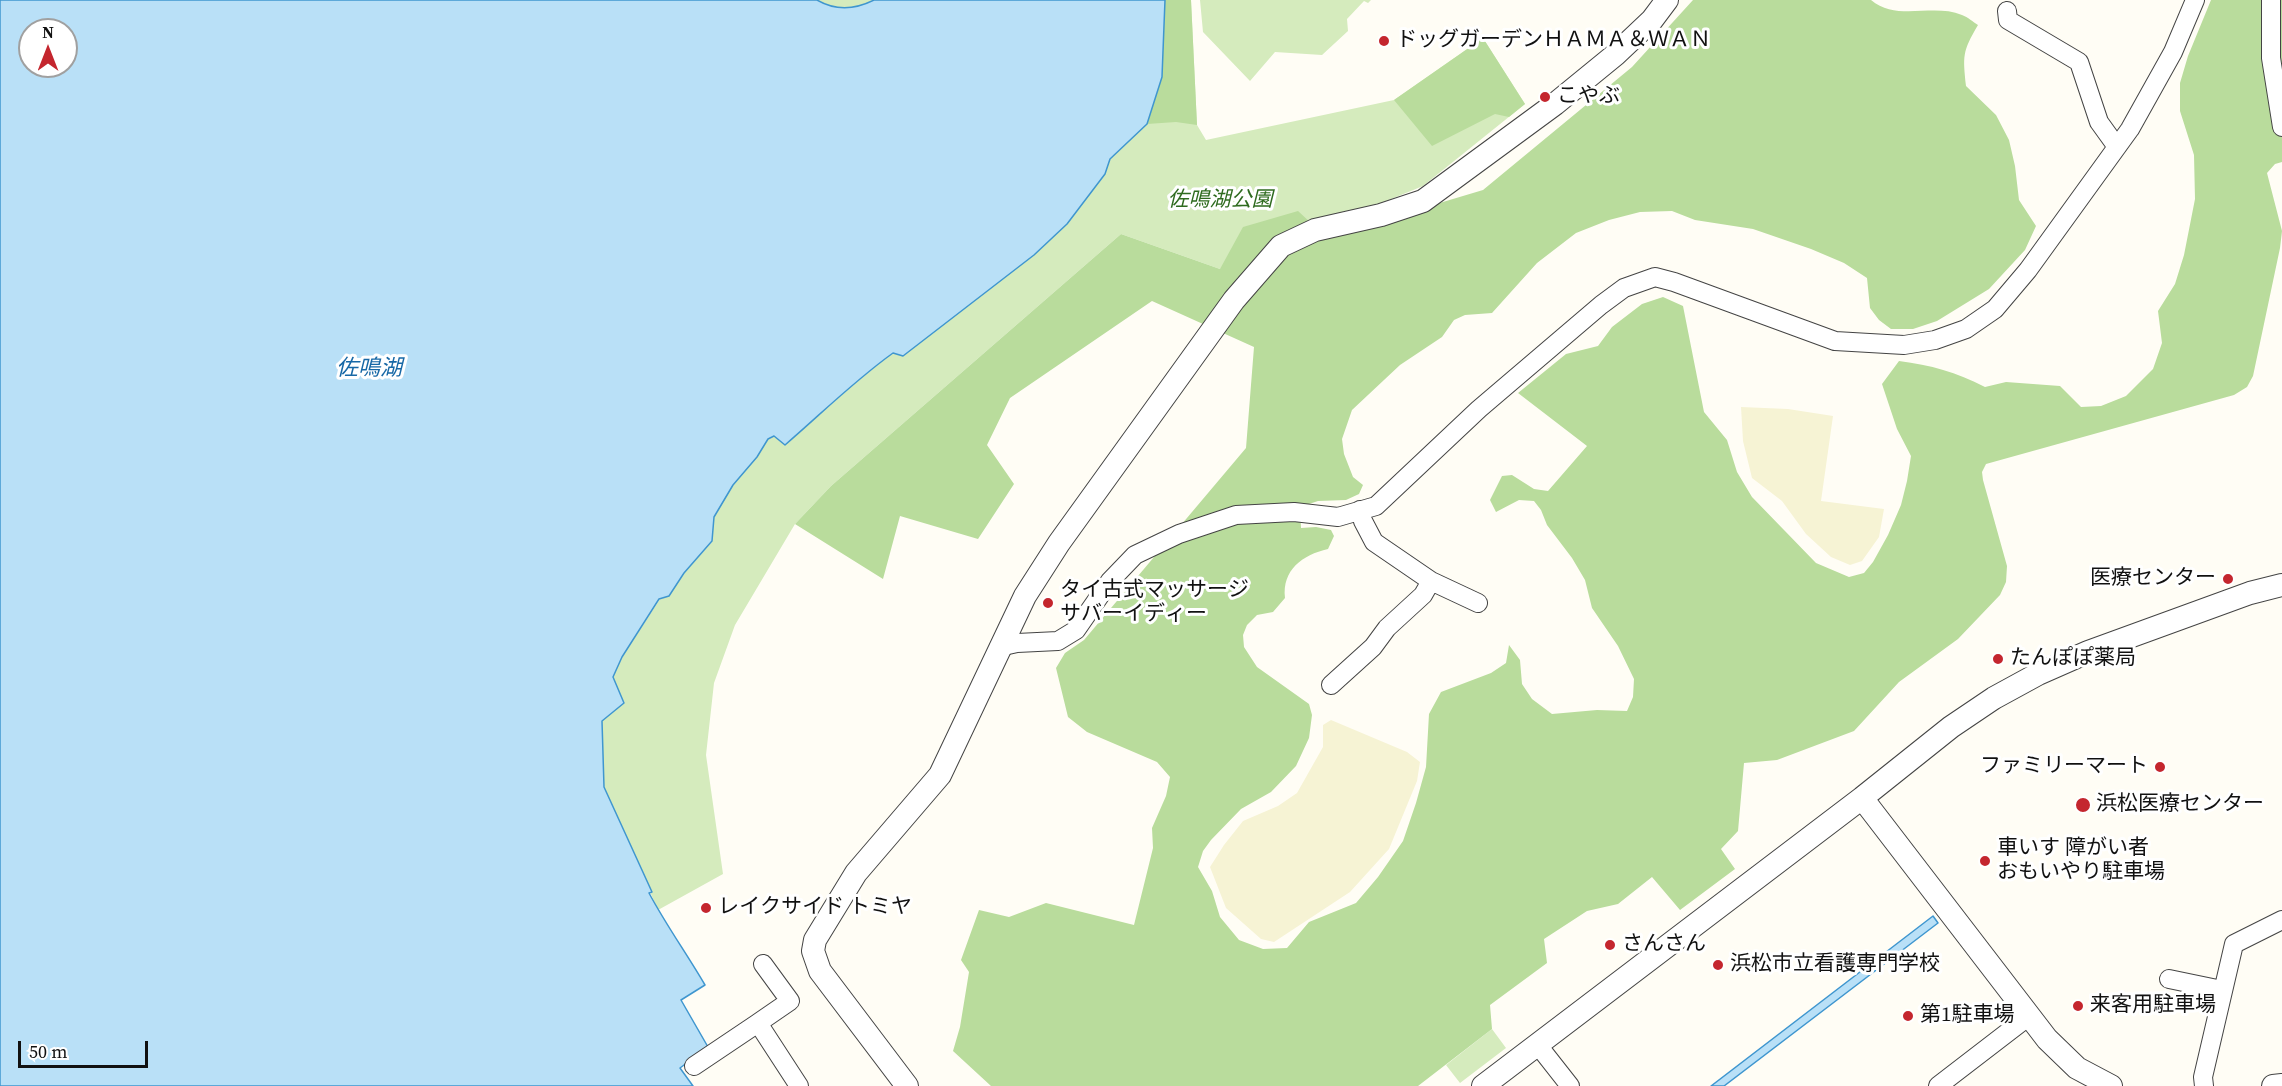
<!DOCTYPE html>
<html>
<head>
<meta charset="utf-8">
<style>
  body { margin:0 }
  #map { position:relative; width:2282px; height:1086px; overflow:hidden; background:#fffdf5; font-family:"Source Serif 4",serif }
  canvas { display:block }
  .north { position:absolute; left:18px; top:18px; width:60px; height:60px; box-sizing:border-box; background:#fff; border:2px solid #a0a0a0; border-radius:50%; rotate:0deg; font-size:16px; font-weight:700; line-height:24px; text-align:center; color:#111 }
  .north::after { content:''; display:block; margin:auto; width:21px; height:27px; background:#c4262e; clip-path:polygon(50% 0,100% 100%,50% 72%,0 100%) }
  .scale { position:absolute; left:18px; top:1041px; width:130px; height:27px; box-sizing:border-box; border:3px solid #111; border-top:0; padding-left:8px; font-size:18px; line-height:21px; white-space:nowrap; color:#111; -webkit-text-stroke:4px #fff; paint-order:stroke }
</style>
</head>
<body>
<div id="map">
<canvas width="2282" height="1086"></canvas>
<div class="north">N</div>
<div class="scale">50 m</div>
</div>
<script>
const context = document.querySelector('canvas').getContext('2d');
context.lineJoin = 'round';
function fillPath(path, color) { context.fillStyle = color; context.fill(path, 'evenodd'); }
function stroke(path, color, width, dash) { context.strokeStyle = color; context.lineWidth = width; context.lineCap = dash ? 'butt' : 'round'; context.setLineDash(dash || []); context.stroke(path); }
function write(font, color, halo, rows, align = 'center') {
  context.font = font + ' "Source Serif 4","Noto Sans JP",serif'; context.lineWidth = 6; context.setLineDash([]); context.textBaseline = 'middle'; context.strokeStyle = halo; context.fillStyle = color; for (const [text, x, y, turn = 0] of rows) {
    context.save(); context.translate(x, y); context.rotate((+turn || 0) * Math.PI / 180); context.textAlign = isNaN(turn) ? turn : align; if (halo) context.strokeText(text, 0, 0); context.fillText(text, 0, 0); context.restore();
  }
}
const farmland = new Path2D(`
  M 1741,407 L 1788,409 L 1833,416 L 1821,501 L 1884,509 L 1879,537 L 1862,561 L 1850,565 L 1831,557 L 1806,534 L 1782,501 L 1752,478 L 1743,441 Z
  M 1331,720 L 1407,752 L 1420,762 L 1417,781 L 1389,849 L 1350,892 L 1274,942 L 1261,939 L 1226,908 L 1210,867 L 1224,845 L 1243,821 L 1278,806 L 1297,793 L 1323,747 L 1323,725 Z`);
const green = new Path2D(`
  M 817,0 L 874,0 C 856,9 836,11 817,0 Z
  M 1165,0 L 1191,0 L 1197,125 L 1206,140 L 1394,100 L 1483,38 L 1525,104 L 1423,186 L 1220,269 L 1121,234 L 831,486 L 795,524 L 735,625 L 714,683 L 706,755 L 723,874 L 658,910 L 604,787 L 602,721 L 624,703 L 613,677 L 622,657 L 660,599 L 669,596 L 684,573 L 712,542 L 714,517 L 733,485 L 757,457 L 768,439 L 774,436 L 785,445 C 821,414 855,381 893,353 L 903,356 L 1034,255 L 1067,224 L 1105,174 L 1110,159 L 1147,124 L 1162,77 Z
  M 1200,0 L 1371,0 L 1368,3 L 1364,1 L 1347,19 L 1348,31 L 1322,55 L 1275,52 L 1250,81 L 1203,32 Z
  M 1492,1029 L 1506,1048 L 1460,1083 L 1446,1065 Z`);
const forest = new Path2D(`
  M 1165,0 L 1191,0 L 1197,125 L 1176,122 L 1147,124 L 1162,77 Z
  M 1693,0 L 1871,0 C 1897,22 1932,3 1962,15 C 1968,17 1973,22 1978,25 C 1962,52 1963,56 1966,86 L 1996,115 L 2009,140 L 2015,166 L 2019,200 L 2036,226 L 2025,250 L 1989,289 L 1937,321 L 1913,329 L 1891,329 L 1879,320 L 1870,308 L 1867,278 L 1844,263 L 1811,249 L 1753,229 L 1695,220 L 1672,211 L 1640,212 L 1609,220 L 1576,233 L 1537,263 L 1492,313 L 1465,315 L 1454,320 L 1442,337 L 1400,365 L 1352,410 L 1342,439 L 1344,454 L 1353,477 L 1363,485 L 1359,494 L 1346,500 L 1318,501 L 1300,507 L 1301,528 L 1316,527 L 1331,530 L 1334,536 L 1328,549 C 1302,555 1282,570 1285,598 L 1273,612 L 1257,615 L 1247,625 L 1243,635 L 1244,647 L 1257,667 L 1309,704 L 1312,715 L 1309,738 L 1296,766 L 1271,792 L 1241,809 L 1211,840 L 1203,851 L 1198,867 L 1212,891 L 1220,917 L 1239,940 L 1263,949 L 1287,948 L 1309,922 L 1356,903 L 1378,877 L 1403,841 L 1416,803 L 1426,767 L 1429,714 L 1441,692 L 1491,673 L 1506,663 L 1509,645 L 1520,660 L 1522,684 L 1532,699 L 1552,714 L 1597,710 L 1627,711 L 1633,697 L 1634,679 L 1618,646 L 1592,608 L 1585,580 L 1572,558 L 1547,525 L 1541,510 L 1534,501 L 1519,500 L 1496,512 L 1490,500 L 1502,476 L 1512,475 L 1534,489 L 1548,491 L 1587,446 L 1518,393 L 1566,354 L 1598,346 L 1612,327 L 1642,304 L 1663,297 L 1683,306 L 1704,412 L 1727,440 L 1737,472 L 1752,497 L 1816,563 L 1849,577 L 1864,573 L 1873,562 L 1888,535 L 1901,505 L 1907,481 L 1911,456 L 1897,429 L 1882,384 L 1899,361 C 1931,365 1956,372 1985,387 L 2006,382 L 2060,386 L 2081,407 L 2101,406 L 2126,396 L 2153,369 L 2162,343 L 2158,311 L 2175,284 L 2184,255 L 2195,199 L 2194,155 L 2180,111 L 2180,83 L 2188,56 L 2211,0 L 2282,0 L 2282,162 L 2275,164 L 2267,173 L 2282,231 L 2280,248 L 2253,376 L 2247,387 L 2234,395 L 1986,464 L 1982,472 L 1983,480 L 2007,566 L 2006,582 L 2000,595 L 1958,639 L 1899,682 L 1854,731 L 1777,760 L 1744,763 L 1738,831 L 1721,849 L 1735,869 L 1680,910 L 1652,877 L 1618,904 L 1587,911 L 1544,939 L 1547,963 L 1490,1005 L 1492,1029 L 1418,1086 L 991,1086 L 953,1051 L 960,1027 L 969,972 L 961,960 L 979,910 L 1009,917 L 1046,903 L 1134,925 L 1153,848 L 1152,828 L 1166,796 L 1170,777 L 1157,762 L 1087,732 L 1068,717 L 1056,668 L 1065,653 L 1084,640 L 1246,448 L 1254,347 L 1152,301 L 1010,398 L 987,445 L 1014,484 L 978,539 L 900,516 L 883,579 L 795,524 L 831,486 L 1121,234 L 1220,269 L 1243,227 L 1298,211 L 1326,237 L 1483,190 L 1632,67 Z
  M 1483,38 L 1525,104 L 1509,117 L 1495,114 L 1432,146 L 1394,100 Z`);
const water = new Path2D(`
  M 0,0 L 817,0 C 836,11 856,9 874,0 L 1165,0 L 1162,77 L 1147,124 L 1110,159 L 1105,174 L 1067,224 L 1034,255 L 903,356 L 893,353 C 854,381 821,414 785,445 L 774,436 L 768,439 L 757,457 L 733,485 L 714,517 L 712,541 L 684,573 L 669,596 L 659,599 L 622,657 L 613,677 L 624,703 L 602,721 L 604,787 L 652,892 L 649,893 C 666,925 687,954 705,985 L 681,1000 L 708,1047 L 680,1068 L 693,1086 L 0,1086 ZM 30,30 L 66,30 L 66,66 L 30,66 Z
  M 1933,916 L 1938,923 L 1724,1086 L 1711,1086 Z`);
const minor = new Path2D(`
  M 2271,0 L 2271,58 L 2282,127
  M 2007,11 L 2008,20 L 2079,62 L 2099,122 L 2117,147
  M 1360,510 L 1363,521 L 1374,542 L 1431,581 L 1478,603
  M 999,647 L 1017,643 L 1058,641 L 1076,630 L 1110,581 L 1135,555 L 1179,534 L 1236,515 L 1294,512 L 1338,517 L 1376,506 L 1479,409 L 1601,305 L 1624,288 L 1655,277 L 1674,282 L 1835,341 L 1904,345 L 1935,340 L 1966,329 L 1995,309 L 2028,270 L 2130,129 L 2173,52 L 2195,0
  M 1331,685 L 1373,647 L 1387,628 L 1423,595 L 1431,581
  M 763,964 L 790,1001 L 758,1023 L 799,1086
  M 2169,979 L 2222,990
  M 1537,1044 L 1570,1086
  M 694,1066 L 758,1023
  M 1938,1086 L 2029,1016
  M 2204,1086 L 2203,1077 L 2234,944 L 2282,920`);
const tertiary = new Path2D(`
  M 1862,798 L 2047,1039 L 2077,1068 L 2111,1086
  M 907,1086 L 820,971 L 813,951 L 815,940 L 856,873 L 940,775 L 1025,596 L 1059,543 L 1234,300 L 1281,246 L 1315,230 L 1381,215 L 1423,201 L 1555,104 L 1615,55 L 1652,20 L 1667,0
  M 1483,1086 L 1862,798 L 1951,727 L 1994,698 L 2038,674 L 2088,652 L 2250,593 L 2282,585
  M 2273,1086 L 2282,1085`);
const markers = [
  [1384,41,6,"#c4262e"],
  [1545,97,6,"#c4262e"],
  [2228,579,6,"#c4262e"],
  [1048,603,6,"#c4262e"],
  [1998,659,6,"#c4262e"],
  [2160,767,6,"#c4262e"],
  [2083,805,8,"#c4262e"],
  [1985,861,6,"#c4262e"],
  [706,908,6,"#c4262e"],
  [1610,945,6,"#c4262e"],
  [1718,965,6,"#c4262e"],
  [2078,1006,6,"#c4262e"],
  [1908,1016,6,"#c4262e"]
];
const poiNames = [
  ["ドッグガーデンＨＡＭＡ＆ＷＡＮ",1396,41],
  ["こやぶ",1557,97],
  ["医療センター",2216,579,"right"],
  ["タイ古式マッサージ",1060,591],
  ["サバーイディー",1060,615],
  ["たんぽぽ薬局",2010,659],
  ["ファミリーマート",2148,767,"right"],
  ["浜松医療センター",2096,805],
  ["車いす 障がい者",1997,849],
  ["おもいやり駐車場",1997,873],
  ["レイクサイド トミヤ",718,908],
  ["さんさん",1622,945],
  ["浜松市立看護専門学校",1730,965],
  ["来客用駐車場",2090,1006],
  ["第1駐車場",1920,1016]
];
const parkNames = [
  ["佐鳴湖公園",1220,201]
];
const waterNames = [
  ["佐鳴湖",369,369]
];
fillPath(farmland, '#f6f3d4');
fillPath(green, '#d5ebbd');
fillPath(forest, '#b9dc9c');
fillPath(water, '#b9e0f7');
stroke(water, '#3f96cf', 1.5);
stroke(minor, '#444', 20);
stroke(tertiary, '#444', 24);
stroke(minor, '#fff', 18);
stroke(tertiary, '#fff', 22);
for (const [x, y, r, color] of markers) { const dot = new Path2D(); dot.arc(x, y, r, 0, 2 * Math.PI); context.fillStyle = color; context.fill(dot); stroke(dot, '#fff', 2); }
write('21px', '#111', '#fff', poiNames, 'left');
write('italic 21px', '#2f6b1f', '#fff', parkNames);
write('italic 22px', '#1768a6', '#fff', waterNames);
</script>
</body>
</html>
